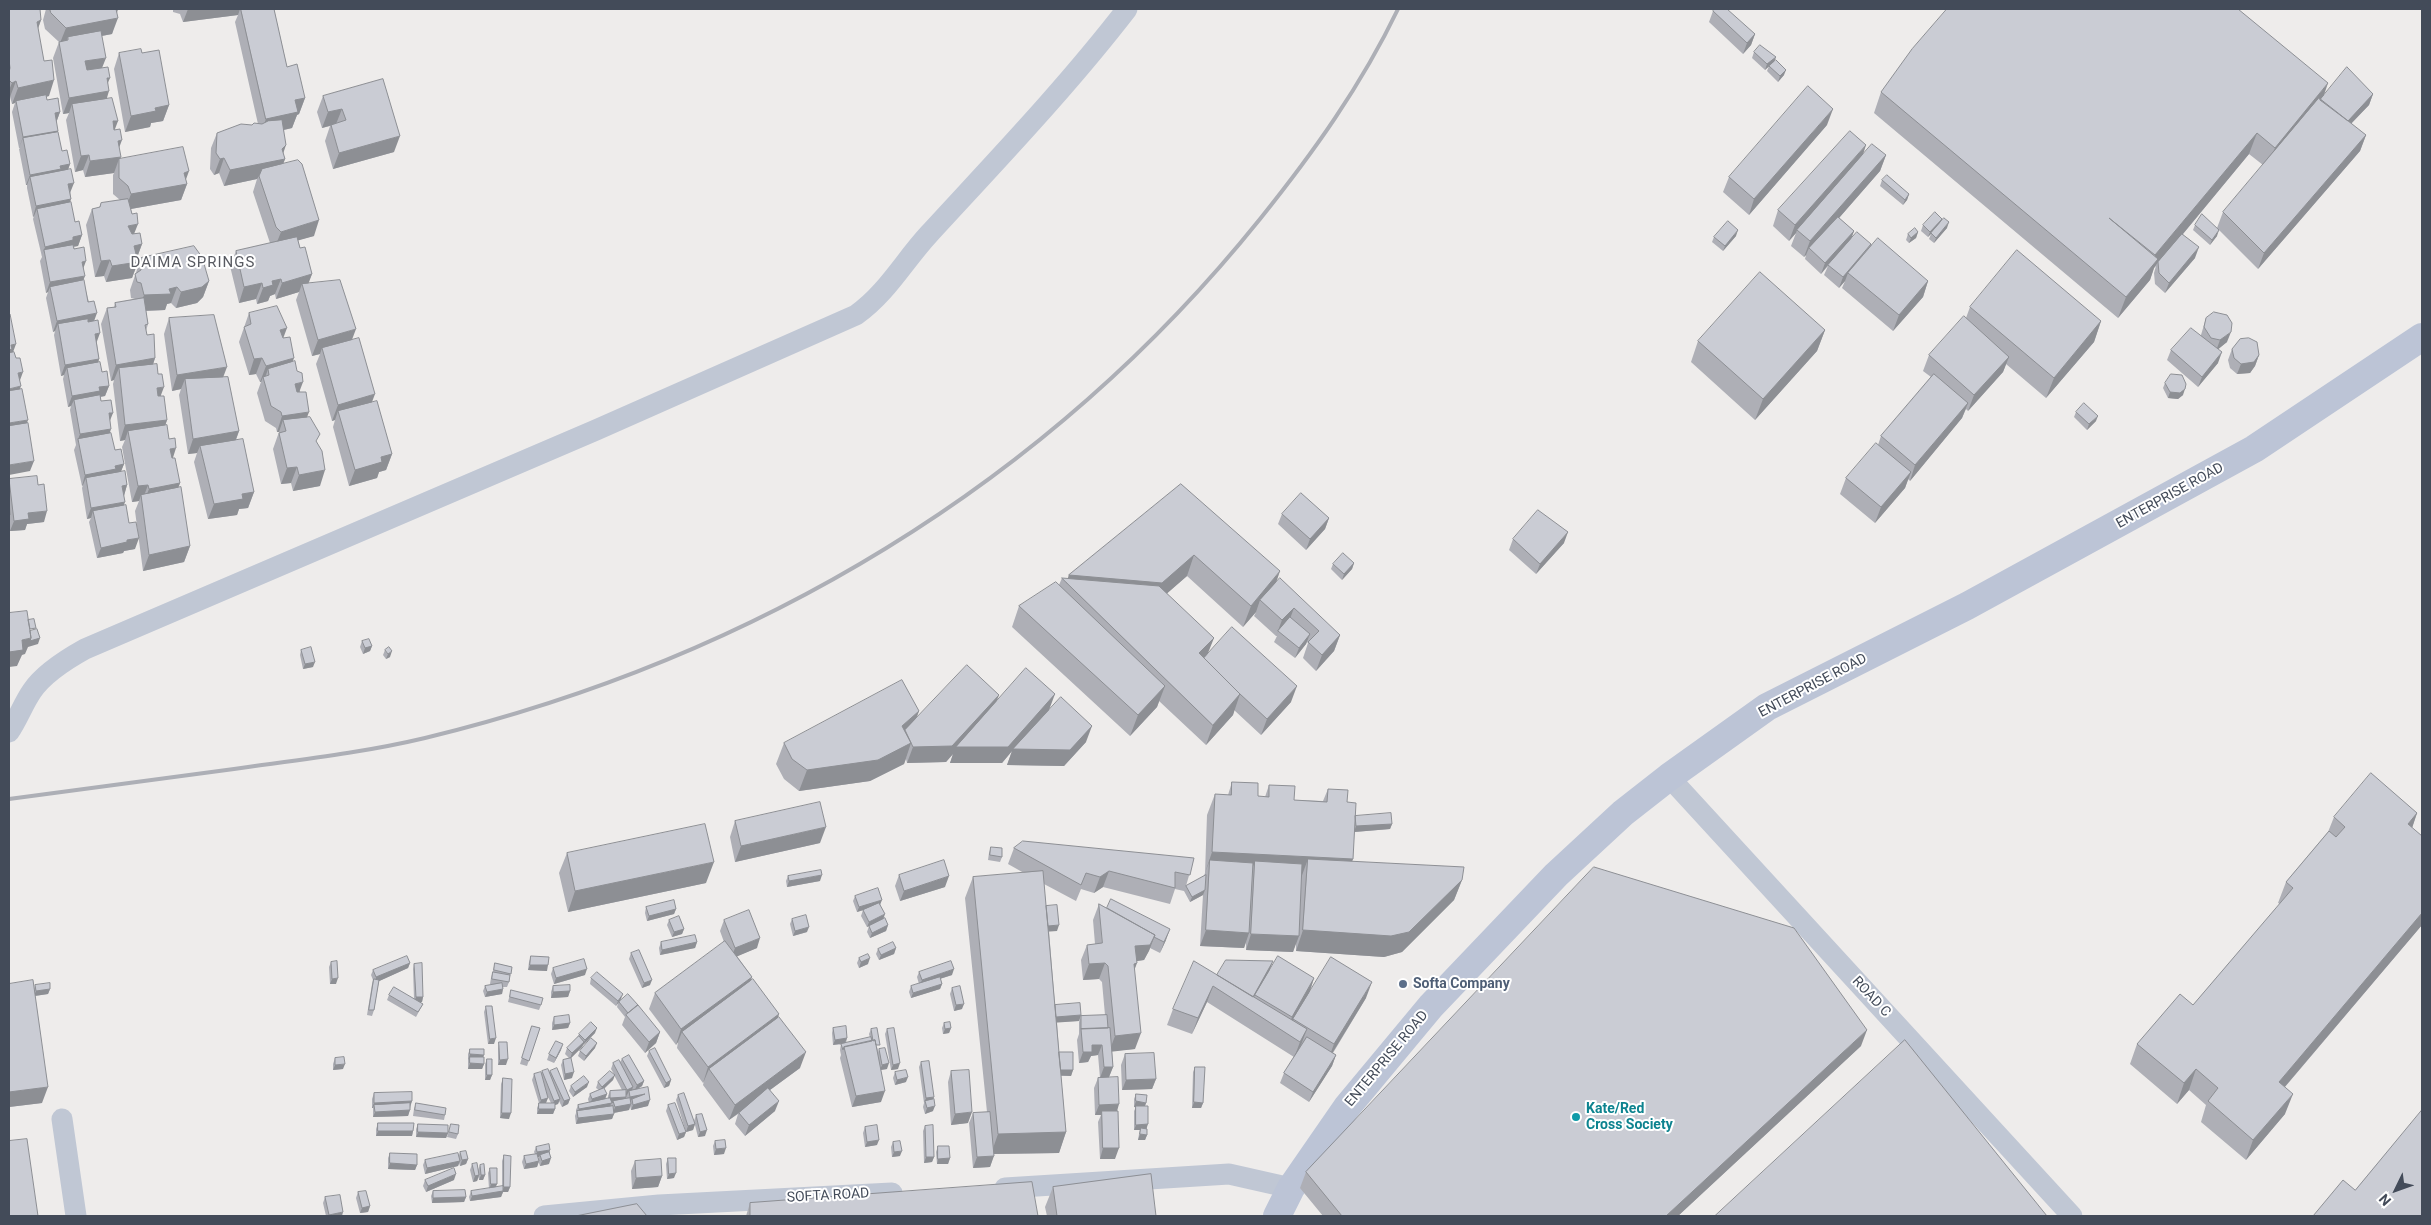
<!DOCTYPE html>
<html>
<head>
<meta charset="utf-8">
<style>
  body { margin:0 }
  #map { position:relative; width:2431px; height:1225px; overflow:hidden; background:#eeeceb; font-family:Roboto,sans-serif }
  canvas { display:block }
  .frame { position:absolute; inset:0; border:10px solid #434b59; pointer-events:none }
  .north { position:absolute; left:2371px; top:1165px; width:50px; height:50px; -webkit-text-stroke:4px #fff; paint-order:stroke; rotate:228deg; font-size:14px; font-weight:700; line-height:20px; text-align:center; color:#434b59 }
  .north::after { content:''; display:block; margin:auto; width:18px; height:22px; background:#434b59; clip-path:polygon(50% 0,100% 100%,50% 72%,0 100%) }
</style>
</head>
<body>
<div id="map">
<canvas width="2431" height="1225"></canvas>
<div class="frame"></div>
<div class="north">N</div>
</div>
<script>
const context = document.querySelector('canvas').getContext('2d');
context.lineJoin = 'round';
function stroke(path, color, width, dash) { context.strokeStyle = color; context.lineWidth = width; context.lineCap = dash ? 'butt' : 'round'; context.setLineDash(dash || []); context.stroke(path); }
function fillPath(path, color) { context.fillStyle = color; context.fill(path, 'evenodd'); }
function write(font, color, halo, rows, align = 'center') {
  context.font = font + ' Roboto,sans-serif'; context.lineWidth = 4; context.setLineDash([]); context.textBaseline = 'middle'; context.strokeStyle = halo; context.fillStyle = color; for (const [text, x, y, turn = 0] of rows) {
    context.save(); context.translate(x, y); context.rotate((+turn || 0) * Math.PI / 180); context.textAlign = isNaN(turn) ? turn : align; if (halo) context.strokeText(text, 0, 0); context.fillText(text, 0, 0); context.restore();
  }
}
const street = new Path2D(`
  M 9,732 C 18,719 23,704 32,691 C 44,673 67,659 85,649 L 596,430 L 856,315 C 887,293 904,261 929,234 C 997,160 1066,88 1127,9
  M 1669,777 L 2072,1216
  M 62,1119 L 76,1216
  M 1005,1188 L 1229,1174 L 1291,1188
  M 544,1216 L 659,1205 L 892,1193`);
const secondary = new Path2D(`
  M 1277,1216 L 1291,1188 L 1347,1107 L 1431,1006 L 1556,875 L 1623,813 L 1669,777 L 1767,707 L 1967,606 L 2254,449 L 2422,337`);
const rail = new Path2D(`
  M 9,799 C 84,789 159,779 234,769 C 298,760 362,753 425,738 C 755,658 1046,485 1260,219 C 1313,153 1361,86 1398,9`);
const wall = new Path2D(`
  M 9,9 L 41,20 L 38,29 L 49,96 L 46,97 L 47,100 L 60,112 L 56,123 L 57,132 L 62,151 L 70,164 L 68,170 L 71,199 L 70,202 L 75,222 L 82,235 L 78,246 L 74,247 L 83,269 L 83,280 L 94,321 L 99,359 L 98,363 L 109,386 L 105,396 L 101,397 L 101,401 L 110,421 L 110,433 L 115,450 L 124,464 L 121,471 L 127,485 L 124,495 L 124,505 L 135,549 L 124,551 L 123,553 L 97,558 L 89,522 L 91,518 L 87,519 L 82,488 L 83,485 L 82,486 L 74,450 L 76,445 L 70,410 L 71,406 L 68,407 L 63,379 L 64,375 L 61,376 L 54,335 L 55,331 L 53,332 L 46,298 L 48,292 L 46,293 L 40,261 L 42,257 L 33,219 L 34,216 L 33,217 L 27,188 L 27,185 L 26,185 L 19,149 L 20,148 L 19,148 L 12,112 L 15,103 L 12,104 L 10,97 L 9,98 Z
  M 46,9 L 118,9 L 112,34 L 102,36 L 102,68 L 108,83 L 107,99 L 119,149 L 120,159 L 186,180 L 187,184 L 181,200 L 131,209 L 134,233 L 142,244 L 137,258 L 138,262 L 132,278 L 106,282 L 104,276 L 95,277 L 86,225 L 92,209 L 99,208 L 101,203 L 120,200 L 113,194 L 113,175 L 114,173 L 85,177 L 83,170 L 75,172 L 66,120 L 69,113 L 63,114 L 53,58 L 59,42 L 45,29 L 43,20 Z
  M 173,9 L 274,9 L 287,67 L 305,98 L 299,114 L 297,115 L 292,128 L 284,130 L 283,153 L 285,159 L 283,164 L 314,236 L 298,240 L 300,248 L 312,274 L 308,283 L 352,340 L 372,402 L 392,454 L 386,470 L 379,472 L 377,478 L 349,486 L 333,427 L 335,420 L 332,421 L 316,364 L 320,354 L 312,356 L 296,300 L 299,292 L 276,299 L 275,294 L 270,296 L 268,301 L 257,304 L 256,299 L 239,303 L 230,266 L 236,251 L 270,243 L 253,192 L 257,179 L 224,186 L 219,173 L 214,175 L 210,169 L 211,148 L 217,133 L 252,125 L 258,124 L 235,22 L 238,15 L 183,22 L 180,14 L 173,12 Z
  M 1713,11 L 1755,34 L 1751,45 L 1743,54 L 1709,22 Z
  M 1754,52 L 1776,57 L 1774,62 L 1784,75 L 1778,82 L 1767,71 L 1769,66 L 1765,70 L 1752,58 Z
  M 119,53 L 142,53 L 169,105 L 163,121 L 151,123 L 150,127 L 125,132 L 114,69 Z
  M 383,79 L 394,152 L 333,169 L 325,141 L 330,126 L 322,128 L 317,112 L 323,96 Z
  M 1881,92 L 2324,95 L 2373,94 L 2369,105 L 2351,124 L 2366,135 L 2360,151 L 2258,269 L 2217,228 L 2223,212 L 2263,165 L 2249,154 L 2183,234 L 2195,258 L 2165,293 L 2155,284 L 2154,273 L 2156,266 L 2154,268 L 2150,280 L 2118,318 L 1874,113 Z
  M 1827,125 L 1749,215 L 1723,192 L 1729,177 Z
  M 1863,154 L 1886,155 L 1880,171 L 1839,218 L 1854,231 L 1851,238 L 1871,244 L 1928,281 L 1923,297 L 1893,331 L 1842,288 L 1845,281 L 1839,288 L 1824,275 L 1828,266 L 1821,274 L 1805,259 L 1806,255 L 1804,257 L 1791,246 L 1796,233 L 1789,241 L 1773,226 L 1778,210 Z
  M 1882,180 L 1909,194 L 1907,200 L 1903,205 L 1880,186 Z
  M 1940,223 L 1947,228 L 1934,243 L 1929,239 L 1931,234 L 1928,237 L 1921,231 L 1923,225 Z
  M 2195,225 L 2217,236 L 2210,245 L 2193,230 Z
  M 1918,232 L 1916,238 L 1909,243 L 1906,240 L 1908,234 Z
  M 1736,236 L 1723,251 L 1712,242 L 1714,237 Z
  M 141,258 L 209,281 L 203,297 L 197,303 L 176,308 L 171,303 L 167,304 L 165,310 L 146,311 L 148,324 L 146,331 L 147,335 L 155,358 L 153,364 L 167,420 L 165,425 L 173,458 L 180,483 L 178,488 L 190,546 L 184,562 L 143,571 L 135,511 L 139,501 L 132,502 L 122,447 L 125,440 L 120,441 L 113,384 L 114,380 L 111,381 L 101,324 L 107,308 L 114,307 L 115,303 L 135,299 L 131,298 L 130,290 Z
  M 1970,307 L 2101,321 L 2094,342 L 2046,398 L 2006,364 L 2003,372 L 1968,411 L 1966,409 L 1962,418 L 1910,481 L 1908,479 L 1905,488 L 1875,523 L 1840,494 L 1846,478 L 1878,445 L 1881,436 L 1931,377 L 1923,371 L 1929,355 L 1966,318 Z
  M 249,313 L 283,338 L 292,362 L 307,417 L 317,443 L 320,486 L 293,491 L 291,483 L 281,484 L 273,449 L 279,432 L 277,432 L 276,428 L 265,421 L 257,393 L 261,382 L 260,382 L 256,374 L 249,375 L 239,342 Z
  M 169,318 L 223,378 L 239,431 L 236,440 L 254,492 L 248,508 L 239,509 L 237,515 L 208,519 L 194,462 L 197,453 L 188,454 L 179,395 L 181,389 L 172,391 L 164,334 Z
  M 2206,318 L 2227,342 L 2218,349 L 2218,363 L 2198,387 L 2167,360 L 2171,350 L 2201,335 Z
  M 1825,330 L 1817,351 L 1755,420 L 1691,362 L 1698,341 Z
  M 2232,349 L 2259,355 L 2255,366 L 2250,373 L 2237,374 L 2230,368 L 2228,360 Z
  M 2165,383 L 2183,395 L 2178,399 L 2168,398 L 2163,388 Z
  M 2076,412 L 2096,421 L 2087,430 L 2074,417 Z
  M 9,479 L 44,522 L 27,524 L 25,530 L 10,531 L 9,524 Z
  M 1181,484 L 1276,583 L 1340,635 L 1334,651 L 1316,671 L 1303,658 L 1308,643 L 1307,642 L 1306,644 L 1295,658 L 1274,642 L 1277,636 L 1276,636 L 1254,616 L 1256,612 L 1243,627 L 1187,576 L 1167,593 L 1208,653 L 1291,702 L 1261,735 L 1234,710 L 1233,715 L 1206,745 L 1159,701 L 1157,707 L 1130,736 L 1012,627 L 1019,606 L 1059,585 L 1062,578 L 1068,579 L 1069,575 Z
  M 1282,514 L 1329,518 L 1325,529 L 1306,550 L 1278,524 Z
  M 1513,539 L 1564,543 L 1536,574 L 1509,550 Z
  M 1354,563 L 1352,569 L 1342,580 L 1331,569 L 1333,564 Z
  M 362,641 L 372,646 L 370,651 L 363,654 L 360,647 Z
  M 301,650 L 313,667 L 303,669 L 300,655 Z
  M 385,650 L 390,657 L 386,659 L 383,655 Z
  M 997,701 L 1049,710 L 1086,742 L 1064,766 L 1007,765 L 1012,751 L 1002,763 L 950,763 L 953,754 L 946,762 L 907,763 L 906,759 L 904,764 L 870,781 L 799,791 L 784,779 L 776,764 L 784,743 L 919,711 L 916,719 Z
  M 1232,782 L 1258,796 L 1265,797 L 1269,785 L 1294,800 L 1323,801 L 1328,789 L 1347,802 L 1355,817 L 1392,824 L 1390,829 L 1354,832 L 1352,861 L 1462,880 L 1454,900 L 1402,952 L 1384,957 L 1296,951 L 1296,942 L 1293,952 L 1246,950 L 1246,942 L 1244,948 L 1200,946 L 1203,895 L 1190,902 L 1184,891 L 1175,889 L 1170,904 L 1103,887 L 1094,893 L 1081,889 L 1076,901 L 1044,884 L 1046,906 L 1057,931 L 1049,931 L 1055,1005 L 1081,1015 L 1079,1021 L 1057,1022 L 1059,1052 L 1073,1070 L 1071,1076 L 1061,1076 L 1066,1132 L 1059,1153 L 994,1154 L 990,1167 L 973,1168 L 969,1123 L 973,1113 L 987,1112 L 965,898 L 973,877 L 1024,873 L 1008,864 L 1014,848 L 1194,858 L 1186,886 L 1204,876 L 1205,873 L 1207,815 L 1215,794 L 1228,795 Z
  M 2417,813 L 2412,828 L 2422,925 L 2285,1087 L 2285,1114 L 2246,1160 L 2201,1122 L 2206,1105 L 2189,1090 L 2177,1104 L 2130,1064 L 2137,1044 L 2193,1005 L 2280,904 L 2278,903 L 2286,882 L 2328,832 L 2334,817 Z
  M 735,821 L 820,843 L 735,862 L 730,837 Z
  M 991,847 L 1002,857 L 1000,862 L 988,860 L 989,853 Z
  M 567,853 L 706,883 L 568,912 L 559,873 Z
  M 899,875 L 945,887 L 900,901 L 895,886 Z
  M 788,876 L 820,881 L 787,887 L 786,881 Z
  M 855,896 L 880,904 L 883,919 L 888,925 L 886,931 L 870,938 L 867,932 L 869,926 L 867,927 L 861,916 L 863,910 L 857,912 L 853,901 Z
  M 1099,904 L 1166,940 L 1160,953 L 1150,948 L 1144,960 L 1137,961 L 1134,971 L 1135,1049 L 1112,1051 L 1113,1067 L 1109,1077 L 1117,1111 L 1115,1159 L 1100,1159 L 1098,1122 L 1101,1115 L 1095,1115 L 1094,1088 L 1098,1078 L 1100,1078 L 1098,1055 L 1091,1056 L 1088,1062 L 1079,1063 L 1077,1040 L 1079,1034 L 1079,1022 L 1081,1016 L 1105,1015 L 1102,982 L 1099,979 L 1083,980 L 1081,960 L 1087,945 L 1095,944 L 1093,920 Z
  M 646,907 L 676,909 L 674,914 L 647,921 L 645,913 Z
  M 792,919 L 807,932 L 793,936 L 790,924 Z
  M 669,920 L 684,929 L 682,934 L 672,937 L 667,925 Z
  M 724,920 L 757,948 L 737,956 L 752,977 L 750,982 L 779,1014 L 778,1018 L 800,1068 L 770,1090 L 775,1111 L 745,1136 L 735,1124 L 738,1114 L 729,1120 L 703,1085 L 704,1081 L 703,1083 L 677,1048 L 678,1042 L 676,1045 L 649,1009 L 655,993 L 724,942 L 720,931 Z
  M 661,942 L 697,942 L 695,948 L 660,955 L 659,948 Z
  M 896,948 L 894,954 L 879,960 L 876,954 L 878,949 Z
  M 631,953 L 650,985 L 642,988 L 629,959 Z
  M 531,956 L 547,971 L 528,970 L 529,962 Z
  M 859,958 L 868,964 L 859,968 L 857,963 Z
  M 331,962 L 336,984 L 330,984 L 329,967 Z
  M 410,963 L 408,968 L 379,981 L 374,1010 L 372,1016 L 367,1015 L 372,984 L 373,980 L 371,975 L 373,970 Z
  M 495,963 L 512,967 L 509,982 L 507,987 L 503,987 L 502,994 L 485,997 L 483,991 L 485,986 L 491,985 L 490,984 L 491,978 Z
  M 414,964 L 423,997 L 422,1002 L 420,1002 L 423,1004 L 416,1017 L 387,1000 L 389,995 L 414,999 L 413,969 Z
  M 553,968 L 585,975 L 554,984 L 551,974 Z
  M 1270,969 L 1314,978 L 1309,994 L 1366,998 L 1333,1053 L 1336,1055 L 1332,1066 L 1309,1102 L 1280,1083 L 1284,1073 L 1294,1057 L 1207,1002 L 1192,1034 L 1167,1025 L 1173,1009 L 1217,975 Z
  M 919,972 L 952,975 L 940,979 L 942,984 L 940,989 L 911,998 L 909,992 L 911,986 L 919,984 L 917,977 Z
  M 591,978 L 621,999 L 620,1001 L 660,1032 L 656,1043 L 645,1053 L 622,1025 L 625,1017 L 617,1007 L 618,1003 L 616,1006 L 590,984 Z
  M 9,984 L 34,989 L 35,985 L 50,989 L 48,994 L 35,996 L 42,1103 L 9,1107 Z
  M 553,986 L 570,991 L 568,997 L 551,998 L 551,992 Z
  M 952,988 L 962,1009 L 954,1011 L 950,994 Z
  M 511,990 L 541,1005 L 539,1010 L 508,1002 Z
  M 486,1006 L 494,1044 L 488,1044 L 484,1012 Z
  M 554,1017 L 570,1023 L 568,1028 L 552,1030 L 552,1023 Z
  M 944,1023 L 951,1028 L 949,1033 L 943,1034 L 942,1028 Z
  M 532,1026 L 540,1028 L 527,1066 L 520,1064 Z
  M 833,1028 L 847,1038 L 846,1043 L 870,1038 L 869,1034 L 871,1029 L 878,1050 L 878,1052 L 879,1049 L 887,1069 L 881,1070 L 881,1102 L 852,1107 L 840,1058 L 841,1055 L 840,1050 L 841,1044 L 844,1044 L 833,1045 L 832,1033 Z
  M 887,1029 L 898,1069 L 891,1070 L 885,1034 Z
  M 595,1033 L 583,1045 L 582,1047 L 571,1058 L 572,1078 L 564,1080 L 561,1065 L 563,1060 L 569,1058 L 565,1054 L 567,1048 L 577,1038 L 579,1034 Z
  M 499,1042 L 506,1065 L 498,1065 L 498,1048 Z
  M 1861,1046 L 1678,1216 L 1323,1216 L 1300,1188 L 1306,1172 Z
  M 595,1048 L 584,1061 L 578,1056 L 580,1051 Z
  M 470,1049 L 483,1057 L 484,1064 L 482,1069 L 468,1069 L 468,1054 Z
  M 561,1050 L 554,1063 L 547,1060 L 549,1054 Z
  M 649,1051 L 671,1080 L 669,1086 L 664,1088 L 647,1056 Z
  M 1125,1054 L 1156,1079 L 1152,1089 L 1122,1090 L 1121,1065 Z
  M 335,1058 L 343,1069 L 333,1070 L 333,1064 Z
  M 487,1059 L 492,1075 L 490,1080 L 485,1080 L 485,1064 Z
  M 622,1059 L 644,1081 L 642,1086 L 638,1089 L 648,1106 L 631,1110 L 630,1106 L 629,1110 L 614,1113 L 612,1119 L 576,1124 L 575,1116 L 576,1113 L 576,1110 L 578,1105 L 589,1103 L 588,1099 L 590,1094 L 599,1090 L 596,1088 L 598,1082 L 614,1074 L 611,1069 L 613,1063 L 620,1062 ZM 614,1075 L 622,1090 L 610,1091 L 608,1096 L 608,1099 L 605,1099 L 607,1094 L 604,1089 L 613,1080 Z
  M 921,1062 L 933,1099 L 933,1111 L 925,1114 L 923,1107 L 924,1103 L 919,1067 Z
  M 1195,1067 L 1203,1103 L 1201,1108 L 1192,1108 L 1193,1072 Z
  M 542,1071 L 549,1072 L 550,1071 L 570,1099 L 568,1104 L 562,1107 L 559,1101 L 558,1104 L 555,1105 L 555,1109 L 553,1114 L 537,1114 L 537,1108 L 539,1103 L 532,1080 L 534,1074 L 541,1073 ZM 547,1095 L 551,1103 L 546,1103 Z
  M 951,1071 L 968,1123 L 951,1125 L 948,1082 Z
  M 895,1072 L 906,1082 L 895,1085 L 893,1078 Z
  M 503,1078 L 509,1119 L 500,1118 L 501,1084 Z
  M 571,1086 L 587,1087 L 573,1097 L 569,1091 Z
  M 374,1093 L 412,1101 L 408,1116 L 373,1117 L 373,1108 L 372,1108 L 372,1099 Z
  M 1136,1094 L 1146,1103 L 1145,1106 L 1147,1129 L 1147,1135 L 1145,1140 L 1138,1140 L 1139,1134 L 1140,1130 L 1134,1130 L 1134,1111 L 1136,1107 L 1134,1107 L 1134,1099 Z
  M 678,1095 L 695,1124 L 693,1130 L 686,1132 L 676,1100 Z
  M 416,1103 L 445,1115 L 444,1120 L 413,1116 L 414,1109 Z
  M 668,1105 L 686,1132 L 684,1137 L 677,1140 L 666,1111 Z
  M 696,1115 L 705,1136 L 698,1137 L 694,1121 Z
  M 378,1123 L 413,1131 L 412,1136 L 376,1136 L 376,1129 Z
  M 418,1124 L 448,1133 L 446,1138 L 416,1137 L 416,1129 Z
  M 451,1124 L 458,1134 L 456,1139 L 447,1137 Z
  M 925,1126 L 934,1157 L 932,1162 L 924,1163 L 923,1131 Z
  M 865,1127 L 877,1145 L 865,1147 L 863,1133 Z
  M 715,1141 L 724,1154 L 714,1155 L 713,1146 Z
  M 893,1142 L 900,1156 L 892,1157 L 891,1147 Z
  M 938,1146 L 950,1158 L 948,1164 L 937,1164 L 936,1152 Z
  M 536,1147 L 550,1152 L 549,1164 L 540,1166 L 538,1160 L 539,1157 L 538,1157 L 539,1161 L 537,1167 L 524,1169 L 522,1162 L 524,1156 L 535,1154 L 534,1152 Z
  M 460,1152 L 468,1159 L 466,1164 L 460,1166 L 459,1163 L 458,1166 L 425,1174 L 423,1165 L 425,1160 L 459,1155 Z
  M 390,1153 L 417,1165 L 415,1170 L 388,1169 L 388,1158 Z
  M 504,1155 L 510,1187 L 508,1192 L 503,1192 L 501,1197 L 470,1201 L 469,1197 L 471,1191 L 489,1189 L 488,1173 L 490,1168 L 496,1187 L 502,1187 L 502,1161 Z
  M 668,1158 L 674,1178 L 667,1179 L 666,1164 Z
  M 635,1161 L 662,1176 L 658,1187 L 632,1189 L 631,1171 Z
  M 472,1164 L 478,1170 L 480,1165 L 485,1175 L 483,1180 L 479,1180 L 479,1177 L 477,1181 L 473,1182 L 470,1170 Z
  M 425,1180 L 454,1180 L 426,1192 L 423,1186 Z
  M 1053,1187 L 1156,1216 L 1047,1216 L 1045,1207 Z
  M 433,1191 L 466,1197 L 464,1202 L 432,1203 L 431,1196 Z
  M 358,1192 L 370,1206 L 368,1212 L 360,1213 L 356,1198 Z
  M 325,1197 L 342,1216 L 326,1216 L 323,1203 Z
  M 750,1203 L 1038,1216 L 746,1216 Z`);
const shadedWall = new Path2D(`
  M 116,9 L 118,9 L 114,19 L 118,18 L 112,34 L 68,42 L 68,37 L 66,42 L 60,43 L 66,28 Z
  M 188,9 L 240,9 L 238,15 L 183,22 Z
  M 41,20 L 35,36 L 37,22 Z
  M 1755,34 L 1751,45 L 1743,54 L 1747,43 Z
  M 1776,57 L 1774,62 L 1765,70 L 1767,64 Z
  M 106,58 L 100,73 L 80,77 L 85,61 Z
  M 1786,70 L 1784,75 L 1778,82 L 1780,76 Z
  M 107,78 L 110,78 L 104,92 L 109,91 L 104,107 L 72,104 L 69,113 L 63,114 L 69,98 Z
  M 54,80 L 49,96 L 16,103 L 16,101 L 15,103 L 12,104 L 18,88 Z
  M 16,81 L 10,97 L 9,98 L 9,90 L 12,83 Z
  M 2328,83 L 2321,104 L 2267,169 L 2275,148 Z
  M 2373,94 L 2369,105 L 2339,136 L 2343,125 Z
  M 305,98 L 299,114 L 297,115 L 292,128 L 260,135 L 266,119 L 295,100 Z
  M 169,105 L 163,121 L 151,123 L 150,127 L 125,132 L 131,116 L 155,108 Z
  M 342,109 L 336,124 L 322,128 L 328,112 Z
  M 1833,109 L 1827,125 L 1749,215 L 1754,199 Z
  M 60,112 L 56,123 L 55,113 Z
  M 113,121 L 118,121 L 112,137 Z
  M 58,131 L 54,141 L 23,138 L 19,148 L 23,137 Z
  M 2257,133 L 2249,154 L 2158,264 L 2158,262 L 2154,268 L 2150,280 L 2118,318 L 2126,297 L 2151,267 L 2155,255 Z
  M 2366,135 L 2360,151 L 2258,269 L 2264,253 Z
  M 400,136 L 394,152 L 333,169 L 339,153 Z
  M 122,140 L 116,156 L 118,141 Z
  M 286,145 L 281,160 L 285,159 L 279,175 L 259,176 L 257,179 L 224,186 L 230,170 L 282,149 Z
  M 1866,145 L 1861,161 L 1797,230 L 1796,233 L 1789,241 L 1795,225 Z
  M 89,155 L 83,170 L 75,172 L 81,156 Z
  M 1886,155 L 1880,171 L 1811,250 L 1809,248 L 1806,255 L 1804,257 L 1810,241 Z
  M 121,157 L 119,161 L 119,159 L 114,173 L 85,177 L 90,161 Z
  M 224,158 L 219,173 L 214,175 L 220,159 Z
  M 70,164 L 66,175 L 30,177 L 27,185 L 26,185 L 30,175 L 60,166 Z
  M 189,171 L 184,185 L 187,184 L 181,200 L 125,210 L 131,194 Z
  M 74,183 L 70,193 L 68,184 Z
  M 1909,194 L 1907,200 L 1903,205 L 1905,200 Z
  M 71,199 L 67,210 L 37,209 L 34,216 L 33,217 L 36,206 Z
  M 1942,219 L 1940,224 L 1928,237 L 1930,232 Z
  M 319,220 L 314,236 L 275,247 L 281,232 Z
  M 1949,222 L 1947,228 L 1934,243 L 1936,238 Z
  M 138,224 L 132,239 L 128,226 Z
  M 1738,230 L 1736,236 L 1723,251 L 1725,246 Z
  M 2219,230 L 2217,236 L 2210,245 L 2212,240 Z
  M 1854,231 L 1850,242 L 1828,265 L 1821,274 L 1825,263 Z
  M 1918,232 L 1916,238 L 1909,243 L 1911,238 Z
  M 82,235 L 78,246 L 44,250 L 41,257 L 45,247 L 73,237 Z
  M 142,244 L 136,260 L 134,246 Z
  M 1871,244 L 1848,273 L 1845,281 L 1839,288 L 1843,277 Z
  M 2199,247 L 2195,258 L 2165,293 L 2169,283 Z
  M 110,260 L 104,276 L 95,277 L 101,261 Z
  M 86,261 L 82,272 L 82,262 Z
  M 138,262 L 132,278 L 106,282 L 112,266 Z
  M 312,274 L 306,290 L 302,284 L 299,292 L 276,299 L 282,283 Z
  M 85,276 L 81,286 L 50,287 L 48,292 L 46,293 L 50,282 Z
  M 281,279 L 275,294 L 270,296 L 268,301 L 257,304 L 263,288 L 272,281 Z
  M 209,281 L 203,297 L 197,303 L 176,308 L 181,292 Z
  M 1928,281 L 1923,297 L 1893,331 L 1899,315 Z
  M 262,283 L 256,299 L 239,303 L 244,287 Z
  M 177,287 L 171,303 L 167,304 L 165,310 L 138,311 L 144,295 Z
  M 97,313 L 93,324 L 58,324 L 55,331 L 53,332 L 57,321 Z
  M 2101,321 L 2094,342 L 2046,398 L 2054,378 Z
  M 287,328 L 281,344 L 280,330 Z
  M 356,329 L 350,345 L 322,348 L 320,354 L 312,356 L 318,340 Z
  M 1825,330 L 1817,351 L 1755,420 L 1763,399 Z
  M 2231,332 L 2227,342 L 2216,351 L 2220,340 Z
  M 100,333 L 96,344 L 95,334 Z
  M 16,344 L 12,355 L 9,358 L 9,350 L 11,345 Z
  M 2222,352 L 2218,363 L 2198,387 L 2202,377 Z
  M 2259,355 L 2255,366 L 2250,373 L 2237,374 L 2241,364 Z
  M 2009,357 L 2003,372 L 1968,411 L 1974,395 Z
  M 155,358 L 150,374 L 119,368 L 114,380 L 111,381 L 116,365 Z
  M 262,358 L 256,374 L 249,375 L 254,359 Z
  M 294,358 L 288,374 L 269,375 L 268,369 L 264,381 L 263,377 L 261,382 L 260,382 L 266,366 Z
  M 99,359 L 96,370 L 67,368 L 64,375 L 61,376 L 65,365 Z
  M 227,367 L 221,383 L 185,379 L 181,389 L 172,391 L 177,375 Z
  M 23,372 L 19,383 L 18,373 Z
  M 303,382 L 297,398 L 295,384 Z
  M 21,386 L 17,397 L 9,399 L 9,389 Z
  M 109,386 L 105,396 L 74,400 L 71,406 L 68,407 L 72,396 L 99,387 Z
  M 164,387 L 158,403 L 157,388 Z
  M 2185,389 L 2183,395 L 2178,399 L 2168,398 L 2170,392 Z
  M 375,394 L 369,410 L 338,411 L 335,420 L 332,421 L 338,405 Z
  M 1968,403 L 1962,418 L 1910,481 L 1915,465 Z
  M 309,412 L 303,428 L 283,420 L 279,432 L 277,432 L 282,416 Z
  M 109,413 L 113,413 L 109,423 Z
  M 2098,416 L 2096,421 L 2087,430 L 2089,424 Z
  M 28,420 L 24,431 L 9,433 L 9,423 Z
  M 167,420 L 162,436 L 128,431 L 125,440 L 120,441 L 125,425 Z
  M 111,429 L 108,439 L 78,439 L 76,445 L 80,434 Z
  M 239,431 L 233,447 L 200,446 L 197,453 L 188,454 L 193,439 Z
  M 176,448 L 171,464 L 170,449 Z
  M 392,454 L 386,470 L 379,472 L 377,478 L 349,486 L 355,470 L 381,457 Z
  M 34,461 L 30,471 L 9,475 L 9,465 Z
  M 124,464 L 120,474 L 86,478 L 83,485 L 82,486 L 85,475 L 115,466 Z
  M 297,467 L 291,483 L 281,484 L 287,468 Z
  M 325,470 L 320,486 L 293,491 L 299,475 Z
  M 1911,472 L 1905,488 L 1875,523 L 1881,507 Z
  M 180,483 L 174,499 L 143,505 L 149,489 Z
  M 127,485 L 124,496 L 122,486 Z
  M 148,485 L 142,501 L 141,495 L 139,501 L 132,502 L 138,486 Z
  M 254,492 L 248,508 L 239,509 L 237,515 L 208,519 L 214,504 L 242,494 Z
  M 125,502 L 121,513 L 93,511 L 91,518 L 87,519 L 91,508 Z
  M 47,511 L 44,522 L 27,524 L 25,530 L 10,531 L 14,521 L 28,513 Z
  M 1329,518 L 1325,529 L 1306,550 L 1310,539 Z
  M 1568,532 L 1564,543 L 1536,574 L 1540,564 Z
  M 139,538 L 135,549 L 124,551 L 123,553 L 97,558 L 101,548 L 127,540 Z
  M 190,546 L 184,562 L 143,571 L 149,555 Z
  M 1194,555 L 1187,576 L 1155,604 L 1066,583 L 1069,575 Z
  M 1354,563 L 1352,569 L 1342,580 L 1344,574 Z
  M 1280,571 L 1273,592 L 1260,600 L 1256,612 L 1243,627 L 1251,606 Z
  M 1294,608 L 1288,624 L 1278,631 L 1276,636 L 1282,620 Z
  M 1310,634 L 1306,644 L 1295,658 L 1299,648 Z
  M 1340,635 L 1334,651 L 1316,671 L 1322,655 Z
  M 31,638 L 40,638 L 38,644 L 28,647 L 25,654 L 22,655 L 17,666 L 9,667 L 9,652 L 22,640 Z
  M 1214,638 L 1206,658 L 1203,662 L 1199,653 Z
  M 372,646 L 370,651 L 363,654 L 365,648 Z
  M 392,651 L 390,657 L 386,659 L 388,654 Z
  M 315,662 L 313,667 L 303,669 L 305,664 Z
  M 1165,686 L 1157,707 L 1130,736 L 1138,715 Z
  M 1297,686 L 1291,702 L 1261,735 L 1267,719 Z
  M 1055,694 L 1049,710 L 1092,726 L 1086,742 L 1064,766 L 1007,765 L 1012,751 L 1002,763 L 950,763 L 953,754 L 946,762 L 907,763 L 913,747 L 999,695 L 993,711 Z
  M 1240,694 L 1233,715 L 1206,745 L 1213,725 Z
  M 919,711 L 911,732 L 905,730 L 902,741 L 902,726 Z
  M 911,743 L 904,764 L 870,781 L 799,791 L 807,770 Z
  M 2417,813 L 2410,834 L 2408,824 Z
  M 1392,824 L 1390,829 L 1354,832 L 1356,826 Z
  M 826,827 L 820,843 L 735,862 L 741,846 Z
  M 1212,852 L 1353,859 L 1346,880 L 1308,859 L 1301,878 L 1255,861 L 1250,875 L 1210,860 L 1205,873 Z
  M 714,862 L 706,883 L 568,912 L 575,891 Z
  M 1109,871 L 1103,887 L 1094,893 L 1100,877 Z
  M 822,875 L 820,881 L 787,887 L 789,881 Z
  M 949,876 L 945,887 L 900,901 L 904,891 Z
  M 1462,880 L 1454,900 L 1402,952 L 1384,957 L 1296,951 L 1303,930 Z
  M 1205,890 L 1203,895 L 1190,902 L 1192,897 Z
  M 882,900 L 880,905 L 857,912 L 859,907 Z
  M 676,909 L 674,914 L 647,921 L 649,916 Z
  M 2422,913 L 2422,925 L 2271,1103 L 2279,1082 Z
  M 885,914 L 883,920 L 867,927 L 869,922 Z
  M 888,925 L 886,931 L 870,938 L 872,933 Z
  M 1059,925 L 1057,931 L 1043,932 L 1045,926 Z
  M 809,927 L 807,932 L 793,936 L 795,931 Z
  M 684,929 L 682,934 L 672,937 L 674,932 Z
  M 1170,929 L 1166,940 L 1160,953 L 1164,942 Z
  M 1206,930 L 1249,933 L 1244,948 L 1200,946 Z
  M 1251,934 L 1299,936 L 1293,952 L 1246,950 Z
  M 1155,935 L 1149,951 L 1144,960 L 1130,962 L 1135,946 Z
  M 760,938 L 757,948 L 731,959 L 735,948 Z
  M 697,942 L 695,948 L 660,955 L 662,950 Z
  M 896,948 L 894,954 L 879,960 L 881,955 Z
  M 870,958 L 868,964 L 859,968 L 861,962 Z
  M 1273,961 L 1269,972 L 1255,995 L 1253,999 L 1251,998 Z
  M 410,963 L 408,968 L 375,983 L 376,977 Z
  M 1105,963 L 1099,979 L 1083,980 L 1089,964 Z
  M 1137,963 L 1131,979 L 1134,964 Z
  M 530,965 L 548,965 L 547,971 L 528,970 Z
  M 587,969 L 585,975 L 554,984 L 556,978 Z
  M 954,969 L 952,975 L 920,985 L 922,980 Z
  M 752,977 L 746,992 L 682,1032 L 678,1042 L 676,1045 L 681,1029 Z
  M 338,978 L 336,984 L 330,984 L 332,979 Z
  M 1314,978 L 1309,994 L 1286,1033 L 1292,1017 Z
  M 652,980 L 650,985 L 642,988 L 644,983 Z
  M 1372,982 L 1366,998 L 1328,1060 L 1334,1044 Z
  M 942,984 L 940,989 L 911,998 L 913,993 Z
  M 1213,986 L 1207,1002 L 1192,1034 L 1198,1018 Z
  M 50,989 L 48,994 L 34,996 L 36,991 Z
  M 503,989 L 502,994 L 485,997 L 487,992 Z
  M 570,991 L 568,997 L 551,998 L 553,992 Z
  M 623,994 L 621,999 L 616,1006 L 618,1001 Z
  M 416,997 L 423,997 L 422,1002 L 414,1002 Z
  M 964,1004 L 962,1009 L 954,1011 L 956,1005 Z
  M 779,1014 L 773,1030 L 709,1069 L 704,1081 L 703,1083 L 708,1067 Z
  M 1081,1015 L 1079,1021 L 1051,1023 L 1053,1017 Z
  M 570,1023 L 568,1028 L 552,1030 L 554,1025 Z
  M 597,1028 L 595,1033 L 583,1045 L 582,1047 L 570,1059 L 572,1053 L 584,1042 L 585,1040 Z
  M 951,1028 L 949,1033 L 943,1034 L 945,1029 Z
  M 1307,1029 L 1301,1045 L 1294,1058 L 1300,1042 Z
  M 1867,1030 L 1861,1046 L 1678,1216 L 1666,1216 Z
  M 660,1032 L 656,1043 L 645,1053 L 649,1042 Z
  M 1141,1033 L 1135,1049 L 1109,1052 L 1115,1036 Z
  M 496,1038 L 494,1044 L 488,1044 L 490,1039 Z
  M 847,1038 L 845,1043 L 833,1045 L 835,1040 Z
  M 597,1043 L 595,1048 L 584,1061 L 586,1056 Z
  M 563,1044 L 561,1050 L 554,1063 L 556,1058 Z
  M 1092,1045 L 1102,1045 L 1098,1055 L 1091,1056 L 1088,1062 L 1079,1063 L 1083,1052 Z
  M 806,1052 L 800,1068 L 729,1120 L 735,1105 Z
  M 470,1054 L 484,1055 L 482,1060 L 470,1057 L 468,1060 Z
  M 1336,1055 L 1332,1066 L 1309,1102 L 1313,1092 Z
  M 508,1059 L 506,1065 L 498,1065 L 500,1060 Z
  M 470,1063 L 484,1064 L 482,1069 L 468,1069 Z
  M 889,1063 L 887,1069 L 880,1070 L 882,1065 Z
  M 900,1063 L 898,1069 L 891,1070 L 893,1065 Z
  M 345,1064 L 343,1069 L 333,1070 L 335,1065 Z
  M 1104,1067 L 1113,1067 L 1109,1077 L 1100,1078 Z
  M 2196,1069 L 2189,1090 L 2177,1104 L 2184,1083 Z
  M 1056,1070 L 1073,1070 L 1071,1076 L 1054,1075 Z
  M 574,1072 L 572,1078 L 564,1080 L 565,1074 Z
  M 487,1075 L 492,1075 L 490,1080 L 485,1080 Z
  M 615,1075 L 613,1080 L 600,1092 L 602,1087 Z
  M 908,1077 L 906,1082 L 895,1085 L 897,1080 Z
  M 1156,1079 L 1152,1089 L 1122,1090 L 1126,1080 Z
  M 671,1080 L 669,1086 L 664,1088 L 666,1083 Z
  M 644,1081 L 642,1086 L 635,1090 L 637,1085 Z
  M 589,1082 L 587,1087 L 573,1097 L 575,1092 Z
  M 48,1087 L 42,1103 L 9,1107 L 9,1092 Z
  M 633,1087 L 631,1093 L 629,1091 L 627,1095 L 625,1096 L 627,1090 Z
  M 885,1091 L 881,1102 L 852,1107 L 856,1096 Z
  M 607,1094 L 605,1099 L 590,1105 L 592,1099 Z
  M 645,1094 L 632,1099 L 630,1102 L 628,1102 L 630,1097 Z
  M 2293,1094 L 2285,1114 L 2246,1160 L 2253,1140 Z
  M 626,1097 L 624,1102 L 613,1101 L 613,1103 L 611,1103 L 610,1108 L 577,1113 L 579,1109 L 610,1098 Z
  M 934,1097 L 932,1102 L 925,1101 L 924,1103 L 926,1098 Z
  M 548,1098 L 546,1103 L 539,1105 L 541,1100 Z
  M 560,1099 L 558,1104 L 552,1106 L 554,1101 Z
  M 570,1099 L 568,1104 L 562,1107 L 564,1101 Z
  M 650,1100 L 648,1106 L 631,1110 L 633,1105 Z
  M 412,1101 L 410,1106 L 374,1105 L 373,1108 L 372,1108 L 374,1103 Z
  M 779,1101 L 775,1111 L 745,1136 L 749,1125 Z
  M 1136,1101 L 1146,1103 L 1144,1108 L 1134,1107 Z
  M 1194,1102 L 1203,1103 L 1201,1108 L 1192,1108 Z
  M 631,1104 L 629,1110 L 613,1113 L 615,1107 Z
  M 1119,1104 L 1116,1115 L 1102,1111 L 1101,1115 L 1095,1115 L 1099,1105 Z
  M 935,1106 L 933,1111 L 925,1114 L 927,1108 Z
  M 539,1109 L 555,1109 L 553,1114 L 537,1114 Z
  M 410,1110 L 408,1116 L 373,1117 L 375,1112 Z
  M 972,1112 L 968,1123 L 951,1125 L 955,1114 Z
  M 502,1113 L 511,1113 L 509,1119 L 500,1118 Z
  M 614,1114 L 612,1119 L 576,1124 L 578,1118 Z
  M 695,1124 L 693,1130 L 686,1132 L 688,1126 Z
  M 1148,1124 L 1146,1130 L 1134,1130 L 1136,1125 Z
  M 707,1130 L 705,1136 L 698,1137 L 700,1132 Z
  M 378,1131 L 413,1131 L 412,1136 L 376,1136 Z
  M 418,1132 L 448,1133 L 446,1138 L 416,1137 Z
  M 686,1132 L 684,1137 L 677,1140 L 679,1134 Z
  M 1066,1132 L 1059,1153 L 991,1154 L 998,1134 Z
  M 1140,1134 L 1147,1135 L 1145,1140 L 1138,1140 Z
  M 879,1140 L 877,1145 L 865,1147 L 867,1142 Z
  M 726,1148 L 724,1154 L 714,1155 L 716,1149 Z
  M 1103,1148 L 1119,1148 L 1115,1159 L 1100,1159 Z
  M 550,1150 L 549,1155 L 540,1155 L 539,1157 L 535,1158 L 537,1152 Z
  M 902,1151 L 900,1156 L 892,1157 L 894,1152 Z
  M 994,1156 L 990,1167 L 973,1168 L 977,1157 Z
  M 926,1157 L 934,1157 L 932,1162 L 924,1163 Z
  M 551,1158 L 549,1164 L 540,1166 L 542,1161 Z
  M 950,1158 L 948,1164 L 937,1164 L 938,1159 Z
  M 468,1159 L 466,1164 L 460,1166 L 462,1160 Z
  M 460,1161 L 458,1166 L 425,1174 L 427,1168 Z
  M 539,1161 L 537,1167 L 524,1169 L 526,1164 Z
  M 390,1163 L 417,1165 L 415,1170 L 388,1169 Z
  M 676,1173 L 674,1178 L 667,1179 L 669,1174 Z
  M 456,1174 L 454,1180 L 426,1192 L 428,1186 Z
  M 479,1175 L 477,1181 L 473,1182 L 475,1176 Z
  M 481,1175 L 485,1175 L 483,1180 L 479,1180 Z
  M 662,1176 L 658,1187 L 632,1189 L 636,1178 Z
  M 491,1184 L 497,1184 L 495,1189 L 489,1190 Z
  M 504,1187 L 510,1187 L 508,1192 L 503,1192 L 501,1197 L 470,1201 L 472,1196 L 502,1191 Z
  M 466,1197 L 464,1202 L 432,1203 L 433,1198 Z
  M 370,1206 L 368,1212 L 360,1213 L 362,1208 Z
  M 343,1212 L 342,1216 L 328,1216 L 329,1215 Z`);
const building = new Path2D(`
  M 9,9 L 40,9 L 41,20 L 37,22 L 44,61 L 52,60 L 54,80 L 18,88 L 16,81 L 12,83 L 9,80 L 9,72 L 10,68 L 9,60 Z
  M 50,9 L 116,9 L 118,18 L 66,28 L 51,13 Z
  M 241,9 L 274,9 L 287,67 L 297,64 L 305,98 L 295,100 L 298,112 L 266,119 Z
  M 1715,9 L 1727,9 L 1755,34 L 1747,43 L 1713,11 Z
  M 1947,9 L 2238,9 L 2328,83 L 2275,148 L 2257,133 L 2155,255 L 2109,218 L 2158,259 L 2126,297 L 1881,92 L 1912,49 Z
  M 101,31 L 106,58 L 85,61 L 87,70 L 108,67 L 110,78 L 107,78 L 109,91 L 69,98 L 59,42 L 68,40 L 68,37 Z
  M 1760,45 L 1776,57 L 1767,64 L 1754,52 Z
  M 141,49 L 142,53 L 159,50 L 169,105 L 155,108 L 156,111 L 131,116 L 119,53 Z
  M 1776,60 L 1786,70 L 1780,76 L 1769,66 Z
  M 2347,67 L 2373,94 L 2348,121 L 2320,100 Z
  M 383,79 L 400,136 L 339,153 L 331,125 L 346,120 L 342,109 L 328,112 L 323,96 Z
  M 1808,86 L 1833,109 L 1754,199 L 1729,177 Z
  M 46,95 L 47,100 L 58,98 L 60,112 L 55,113 L 58,131 L 23,137 L 16,101 Z
  M 112,98 L 118,121 L 113,121 L 114,130 L 120,129 L 122,140 L 118,141 L 121,157 L 90,161 L 89,155 L 81,156 L 72,104 Z
  M 2319,98 L 2366,135 L 2264,253 L 2223,212 Z
  M 282,120 L 286,145 L 282,149 L 285,159 L 230,170 L 224,158 L 220,159 L 216,153 L 217,133 L 241,124 L 252,125 L 254,123 L 262,124 L 268,121 Z
  M 1850,131 L 1866,145 L 1795,225 L 1778,210 Z
  M 58,132 L 62,151 L 67,150 L 70,164 L 60,166 L 61,169 L 30,175 L 23,138 Z
  M 1872,144 L 1886,155 L 1810,241 L 1797,230 Z
  M 183,147 L 189,171 L 184,173 L 187,184 L 131,194 L 128,186 L 119,178 L 119,159 Z
  M 298,160 L 302,164 L 319,220 L 281,232 L 276,227 L 259,176 L 262,169 Z
  M 71,169 L 74,183 L 68,184 L 71,199 L 36,206 L 30,177 Z
  M 1887,175 L 1909,194 L 1905,200 L 1882,180 Z
  M 128,199 L 132,214 L 137,213 L 138,224 L 128,226 L 132,234 L 140,233 L 142,244 L 134,246 L 138,262 L 112,266 L 110,260 L 101,261 L 92,209 L 100,207 L 101,203 Z
  M 71,202 L 75,222 L 79,221 L 82,235 L 73,237 L 73,240 L 45,247 L 37,209 Z
  M 1935,212 L 1942,219 L 1930,232 L 1923,225 Z
  M 2202,214 L 2219,230 L 2212,240 L 2195,225 Z
  M 1838,217 L 1854,231 L 1825,263 L 1809,248 Z
  M 1944,218 L 1949,222 L 1936,238 L 1931,233 Z
  M 1728,221 L 1738,230 L 1725,246 L 1714,237 Z
  M 1915,228 L 1918,232 L 1911,238 L 1908,234 Z
  M 1857,232 L 1871,244 L 1843,277 L 1828,265 Z
  M 2182,234 L 2199,247 L 2169,283 L 2159,273 L 2158,262 Z
  M 297,237 L 300,248 L 305,247 L 312,274 L 282,283 L 281,279 L 272,281 L 273,285 L 263,288 L 262,283 L 244,287 L 236,251 Z
  M 1878,238 L 1928,281 L 1899,315 L 1848,273 Z
  M 73,245 L 74,249 L 84,247 L 86,261 L 82,262 L 85,276 L 50,282 L 44,250 Z
  M 194,246 L 202,257 L 209,281 L 202,287 L 181,292 L 177,287 L 169,289 L 171,294 L 144,295 L 141,283 L 137,282 L 135,274 L 141,270 L 141,258 Z
  M 2017,250 L 2101,321 L 2054,378 L 1970,307 Z
  M 1760,272 L 1825,330 L 1763,399 L 1698,341 Z
  M 84,280 L 88,302 L 94,301 L 97,313 L 57,321 L 50,287 Z
  M 340,280 L 356,329 L 318,340 L 302,284 Z
  M 144,298 L 148,324 L 145,325 L 147,335 L 154,334 L 155,358 L 116,365 L 107,308 L 116,307 L 115,303 Z
  M 277,306 L 287,328 L 280,330 L 283,338 L 290,337 L 294,358 L 266,366 L 262,358 L 254,359 L 244,327 L 251,324 L 249,313 Z
  M 2214,312 L 2227,315 L 2232,323 L 2231,332 L 2220,340 L 2211,338 L 2204,327 L 2206,318 Z
  M 9,314 L 10,314 L 16,344 L 11,345 L 12,349 L 9,350 Z
  M 214,315 L 227,367 L 177,375 L 169,318 Z
  M 1964,316 L 2009,357 L 1974,395 L 1929,355 Z
  M 88,319 L 88,322 L 98,320 L 100,333 L 95,334 L 99,359 L 65,365 L 58,324 Z
  M 2191,328 L 2222,352 L 2202,377 L 2171,350 Z
  M 359,338 L 375,394 L 338,405 L 322,348 Z
  M 2249,338 L 2257,342 L 2259,355 L 2254,362 L 2241,364 L 2234,358 L 2232,349 L 2240,339 Z
  M 14,352 L 16,358 L 20,358 L 23,372 L 18,373 L 21,386 L 9,389 L 9,353 Z
  M 295,361 L 297,371 L 302,373 L 303,382 L 295,384 L 297,392 L 306,392 L 309,412 L 282,416 L 281,412 L 271,406 L 263,377 L 269,375 L 268,369 Z
  M 100,362 L 102,372 L 107,371 L 109,386 L 99,387 L 100,391 L 72,396 L 67,368 Z
  M 157,364 L 158,374 L 162,374 L 164,387 L 157,388 L 158,396 L 164,396 L 167,420 L 125,425 L 119,368 Z
  M 1934,374 L 1968,403 L 1915,465 L 1881,436 Z
  M 2171,374 L 2182,375 L 2186,384 L 2185,389 L 2180,393 L 2170,392 L 2165,383 Z
  M 228,377 L 239,431 L 193,439 L 185,379 Z
  M 22,389 L 28,420 L 9,423 L 9,391 Z
  M 100,395 L 101,401 L 111,400 L 113,413 L 109,413 L 111,429 L 80,434 L 74,400 Z
  M 377,401 L 392,454 L 381,457 L 382,462 L 355,470 L 338,411 Z
  M 2084,403 L 2098,416 L 2089,424 L 2076,412 Z
  M 310,417 L 320,434 L 316,441 L 322,451 L 325,470 L 299,475 L 297,467 L 287,468 L 279,433 L 286,431 L 283,420 Z
  M 28,423 L 34,461 L 9,465 L 9,426 Z
  M 167,425 L 169,439 L 175,438 L 176,448 L 170,449 L 172,458 L 175,458 L 180,483 L 149,489 L 148,485 L 138,486 L 128,431 Z
  M 111,433 L 115,450 L 121,449 L 124,464 L 115,466 L 116,469 L 85,475 L 78,439 Z
  M 243,439 L 254,492 L 242,494 L 243,499 L 214,504 L 200,446 Z
  M 1876,443 L 1911,472 L 1881,507 L 1846,478 Z
  M 125,471 L 127,485 L 122,486 L 125,502 L 91,508 L 86,478 Z
  M 37,476 L 38,485 L 44,484 L 47,511 L 28,513 L 29,519 L 14,521 L 9,479 Z
  M 1181,484 L 1280,571 L 1251,606 L 1194,555 L 1162,583 L 1069,575 Z
  M 181,487 L 190,546 L 149,555 L 141,495 Z
  M 1301,493 L 1329,518 L 1310,539 L 1282,514 Z
  M 9,499 L 10,515 L 9,515 Z
  M 126,505 L 129,523 L 136,522 L 139,538 L 127,540 L 127,542 L 101,548 L 93,511 Z
  M 1538,510 L 1568,532 L 1540,564 L 1513,539 Z
  M 1343,553 L 1354,563 L 1344,574 L 1333,564 Z
  M 1062,578 L 1159,586 L 1214,638 L 1199,653 L 1240,694 L 1213,725 Z
  M 1280,578 L 1340,635 L 1322,655 L 1308,642 L 1319,631 L 1294,608 L 1282,620 L 1260,600 Z
  M 1056,582 L 1165,686 L 1138,715 L 1019,606 Z
  M 27,611 L 31,638 L 22,640 L 23,650 L 9,652 L 9,613 Z
  M 1290,617 L 1310,634 L 1299,648 L 1278,631 Z
  M 34,619 L 36,628 L 30,629 L 28,620 Z
  M 1232,627 L 1297,686 L 1267,719 L 1240,694 L 1204,658 Z
  M 37,629 L 40,638 L 30,641 L 31,638 L 30,631 Z
  M 369,639 L 372,646 L 365,648 L 362,641 Z
  M 311,647 L 315,662 L 305,664 L 301,650 Z
  M 389,647 L 392,651 L 388,654 L 385,650 Z
  M 967,665 L 999,695 L 952,746 L 913,747 L 905,730 Z
  M 1026,668 L 1055,694 L 1008,747 L 956,747 Z
  M 902,680 L 919,711 L 902,726 L 911,743 L 878,760 L 807,770 L 792,759 L 784,743 Z
  M 1061,697 L 1092,726 L 1070,750 L 1013,749 Z
  M 2371,773 L 2417,813 L 2408,824 L 2422,836 L 2422,913 L 2279,1082 L 2293,1094 L 2253,1140 L 2208,1101 L 2218,1088 L 2196,1069 L 2184,1083 L 2137,1044 L 2180,994 L 2193,1005 L 2293,888 L 2286,882 L 2329,831 L 2336,837 L 2345,827 L 2334,817 Z
  M 1232,782 L 1258,783 L 1258,796 L 1269,797 L 1269,785 L 1295,786 L 1294,800 L 1327,802 L 1328,789 L 1348,790 L 1347,802 L 1356,803 L 1353,859 L 1212,852 L 1215,794 L 1231,795 Z
  M 820,802 L 826,827 L 741,846 L 735,821 Z
  M 1391,813 L 1392,824 L 1356,826 L 1355,816 Z
  M 705,824 L 714,862 L 575,891 L 567,853 Z
  M 1023,841 L 1194,858 L 1190,875 L 1175,872 L 1175,888 L 1109,871 L 1100,877 L 1086,873 L 1081,885 L 1014,848 Z
  M 991,847 L 1002,848 L 1002,857 L 990,855 Z
  M 1308,859 L 1464,867 L 1462,880 L 1409,932 L 1391,936 L 1303,930 Z
  M 944,860 L 949,876 L 904,891 L 899,875 Z
  M 1210,860 L 1253,863 L 1249,933 L 1206,930 Z
  M 1255,861 L 1302,864 L 1299,936 L 1251,934 Z
  M 1594,867 L 1794,928 L 1867,1030 L 1666,1216 L 1342,1216 L 1306,1172 Z
  M 821,870 L 822,875 L 789,881 L 788,876 Z
  M 1043,871 L 1066,1132 L 998,1134 L 973,877 Z
  M 1206,875 L 1205,890 L 1192,897 L 1186,886 Z
  M 878,888 L 882,900 L 859,907 L 855,896 Z
  M 1111,899 L 1170,929 L 1164,942 L 1154,937 L 1155,935 L 1107,908 Z
  M 674,900 L 676,909 L 649,916 L 646,907 Z
  M 879,903 L 885,914 L 869,922 L 863,910 Z
  M 1099,904 L 1155,935 L 1150,945 L 1135,946 L 1137,963 L 1134,964 L 1141,1033 L 1115,1036 L 1108,966 L 1105,963 L 1089,964 L 1087,945 L 1102,943 Z
  M 1057,905 L 1059,925 L 1048,926 L 1046,906 Z
  M 749,910 L 760,938 L 735,948 L 724,920 Z
  M 806,915 L 809,927 L 795,931 L 792,919 Z
  M 679,916 L 684,929 L 674,932 L 669,920 Z
  M 885,918 L 888,925 L 872,933 L 869,926 Z
  M 695,935 L 697,942 L 662,950 L 661,942 Z
  M 725,941 L 752,977 L 681,1029 L 655,993 Z
  M 893,942 L 896,948 L 881,955 L 878,949 Z
  M 639,950 L 652,980 L 644,983 L 631,953 Z
  M 868,954 L 870,958 L 861,962 L 859,958 Z
  M 407,956 L 410,963 L 376,977 L 373,970 Z
  M 531,956 L 549,957 L 548,965 L 530,965 Z
  M 1278,956 L 1314,978 L 1292,1017 L 1255,995 Z
  M 1331,957 L 1372,982 L 1334,1044 L 1293,1019 Z
  M 584,959 L 587,969 L 556,978 L 553,968 Z
  M 1226,960 L 1273,961 L 1253,997 L 1217,975 Z
  M 337,961 L 338,978 L 332,979 L 331,962 Z
  M 951,961 L 954,969 L 922,980 L 919,972 Z
  M 1194,961 L 1307,1029 L 1300,1042 L 1213,986 L 1198,1018 L 1173,1009 Z
  M 422,963 L 423,997 L 416,997 L 414,964 Z
  M 495,963 L 512,967 L 511,974 L 494,970 Z
  M 493,972 L 510,975 L 509,982 L 492,979 Z
  M 597,972 L 623,994 L 618,1001 L 591,978 Z
  M 940,977 L 942,984 L 913,993 L 911,986 Z
  M 374,979 L 379,980 L 374,1010 L 369,1010 Z
  M 753,979 L 779,1014 L 708,1067 L 682,1032 Z
  M 33,980 L 48,1087 L 9,1092 L 9,984 Z
  M 50,983 L 50,989 L 36,991 L 35,985 Z
  M 502,983 L 503,989 L 487,992 L 485,986 Z
  M 570,985 L 570,991 L 553,992 L 553,986 Z
  M 960,986 L 964,1004 L 956,1005 L 952,988 Z
  M 394,987 L 423,1004 L 418,1012 L 389,995 Z
  M 511,990 L 543,998 L 541,1005 L 510,997 Z
  M 628,994 L 638,1005 L 628,1013 L 619,1002 Z
  M 1080,1003 L 1081,1015 L 1056,1017 L 1055,1005 Z
  M 638,1005 L 660,1032 L 649,1042 L 626,1015 Z
  M 486,1006 L 492,1006 L 496,1038 L 490,1039 Z
  M 569,1015 L 570,1023 L 554,1025 L 554,1017 Z
  M 1107,1015 L 1108,1028 L 1081,1029 L 1081,1016 Z
  M 779,1017 L 806,1052 L 735,1105 L 709,1069 Z
  M 591,1022 L 597,1028 L 585,1040 L 579,1034 Z
  M 950,1022 L 951,1028 L 945,1029 L 944,1023 Z
  M 532,1026 L 540,1028 L 529,1061 L 522,1058 Z
  M 846,1026 L 847,1038 L 835,1040 L 833,1028 Z
  M 877,1028 L 880,1045 L 876,1045 L 875,1040 L 873,1041 L 871,1029 Z
  M 894,1028 L 900,1063 L 893,1065 L 887,1029 Z
  M 1110,1028 L 1113,1067 L 1104,1067 L 1102,1045 L 1092,1045 L 1092,1052 L 1083,1052 L 1081,1029 Z
  M 579,1036 L 584,1042 L 572,1053 L 567,1048 Z
  M 871,1037 L 872,1041 L 844,1047 L 843,1050 L 841,1044 Z
  M 1307,1037 L 1336,1055 L 1313,1092 L 1284,1073 Z
  M 591,1038 L 597,1043 L 586,1056 L 580,1051 Z
  M 875,1040 L 885,1091 L 856,1096 L 844,1047 Z
  M 1905,1040 L 2047,1216 L 1715,1216 Z
  M 556,1041 L 563,1044 L 556,1058 L 549,1054 Z
  M 499,1042 L 507,1042 L 508,1059 L 500,1060 Z
  M 655,1048 L 671,1080 L 666,1083 L 649,1051 Z
  M 885,1048 L 889,1063 L 882,1065 L 879,1049 Z
  M 470,1049 L 484,1049 L 484,1055 L 470,1054 Z
  M 1059,1052 L 1073,1052 L 1073,1070 L 1061,1070 Z
  M 1154,1053 L 1156,1079 L 1126,1080 L 1125,1054 Z
  M 629,1055 L 644,1081 L 637,1085 L 622,1059 Z
  M 344,1057 L 345,1064 L 335,1065 L 335,1058 Z
  M 470,1057 L 484,1057 L 484,1064 L 470,1063 Z
  M 571,1058 L 574,1072 L 565,1074 L 563,1060 Z
  M 487,1059 L 492,1059 L 492,1075 L 487,1075 Z
  M 619,1060 L 633,1087 L 627,1090 L 613,1063 Z
  M 929,1061 L 934,1097 L 926,1098 L 921,1062 Z
  M 1195,1067 L 1205,1067 L 1203,1103 L 1194,1102 Z
  M 557,1068 L 570,1099 L 564,1101 L 550,1071 Z
  M 548,1069 L 560,1099 L 554,1101 L 542,1071 Z
  M 906,1070 L 908,1077 L 897,1080 L 895,1072 Z
  M 969,1070 L 972,1112 L 955,1114 L 951,1071 Z
  M 610,1071 L 615,1075 L 602,1087 L 598,1082 Z
  M 541,1072 L 548,1098 L 541,1100 L 534,1074 Z
  M 584,1076 L 589,1082 L 575,1092 L 571,1086 Z
  M 1118,1077 L 1119,1104 L 1099,1105 L 1098,1078 Z
  M 503,1078 L 512,1079 L 511,1113 L 502,1113 Z
  M 648,1087 L 650,1100 L 633,1105 L 632,1099 L 645,1094 L 630,1097 L 629,1091 Z
  M 604,1088 L 607,1094 L 592,1099 L 590,1094 Z
  M 768,1088 L 779,1101 L 749,1125 L 739,1113 Z
  M 626,1090 L 626,1097 L 610,1098 L 610,1091 Z
  M 412,1092 L 412,1101 L 374,1103 L 374,1093 Z
  M 684,1093 L 695,1124 L 688,1126 L 678,1095 Z
  M 1136,1094 L 1147,1095 L 1146,1103 L 1136,1101 Z
  M 610,1098 L 612,1103 L 579,1109 L 578,1105 Z
  M 630,1098 L 631,1104 L 615,1107 L 613,1101 Z
  M 934,1099 L 935,1106 L 927,1108 L 925,1101 Z
  M 410,1103 L 410,1110 L 375,1112 L 374,1105 Z
  M 416,1103 L 446,1108 L 445,1115 L 415,1110 Z
  M 539,1103 L 555,1103 L 555,1109 L 539,1109 Z
  M 675,1103 L 686,1132 L 679,1134 L 668,1105 Z
  M 613,1106 L 614,1114 L 578,1118 L 577,1111 Z
  M 1136,1106 L 1148,1106 L 1148,1124 L 1136,1125 Z
  M 2422,1110 L 2422,1216 L 2313,1216 L 2343,1180 L 2355,1190 Z
  M 1102,1111 L 1118,1111 L 1119,1148 L 1103,1148 Z
  M 990,1112 L 994,1156 L 977,1157 L 973,1113 Z
  M 702,1114 L 707,1130 L 700,1132 L 696,1115 Z
  M 378,1123 L 414,1123 L 413,1131 L 378,1131 Z
  M 418,1124 L 448,1125 L 448,1133 L 418,1132 Z
  M 451,1124 L 459,1125 L 458,1134 L 449,1132 Z
  M 877,1125 L 879,1140 L 867,1142 L 865,1127 Z
  M 933,1125 L 934,1157 L 926,1157 L 925,1126 Z
  M 1141,1128 L 1147,1129 L 1147,1135 L 1140,1134 Z
  M 27,1139 L 38,1216 L 9,1216 L 9,1141 Z
  M 725,1140 L 726,1148 L 716,1149 L 715,1141 Z
  M 900,1141 L 902,1151 L 894,1152 L 893,1142 Z
  M 549,1144 L 550,1150 L 537,1152 L 536,1147 Z
  M 938,1146 L 949,1146 L 950,1158 L 938,1159 Z
  M 466,1151 L 468,1159 L 462,1160 L 460,1152 Z
  M 549,1152 L 551,1158 L 542,1161 L 540,1155 Z
  M 390,1153 L 417,1154 L 417,1165 L 390,1163 Z
  M 458,1153 L 460,1161 L 427,1168 L 425,1160 Z
  M 537,1154 L 539,1161 L 526,1164 L 524,1156 Z
  M 504,1155 L 511,1156 L 510,1187 L 504,1187 Z
  M 668,1158 L 676,1158 L 676,1173 L 669,1174 Z
  M 661,1159 L 662,1176 L 636,1178 L 635,1161 Z
  M 477,1163 L 479,1175 L 475,1176 L 472,1164 Z
  M 484,1164 L 485,1175 L 481,1175 L 480,1165 Z
  M 454,1168 L 456,1174 L 428,1186 L 425,1180 Z
  M 490,1168 L 497,1168 L 497,1184 L 491,1184 Z
  M 1151,1174 L 1156,1216 L 1057,1216 L 1053,1187 Z
  M 1032,1182 L 1038,1216 L 750,1216 L 750,1203 Z
  M 503,1186 L 503,1191 L 472,1196 L 471,1191 Z
  M 465,1190 L 466,1197 L 433,1198 L 433,1191 Z
  M 366,1191 L 370,1206 L 362,1208 L 358,1192 Z
  M 340,1195 L 343,1212 L 329,1215 L 325,1197 Z
  M 637,1204 L 647,1216 L 576,1216 Z`);
const markers = [
  [1403,984,5,"#5c6f8a"],
  [1576,1117,5,"#0f9aa8"]
];
const streetNames = [
  ["ENTERPRISE ROAD",2170,496,-29],
  ["ENTERPRISE ROAD",1813,686,-28],
  ["ROAD C",1871,997,47],
  ["ENTERPRISE ROAD",1387,1059,-50],
  ["SOFTA ROAD",828,1196,-3]
];
const serviceNames = [
  ["Softa Company",1413,984]
];
const cultureNames = [
  ["Kate/Red",1586,1109],
  ["Cross Society",1586,1125]
];
const neighbourhoodNames = [
  ["DAIMA SPRINGS",193,263]
];
stroke(street, '#c0c7d4', 21);
stroke(secondary, '#bcc4d6', 28);
stroke(rail, '#adafb6', 4);
fillPath(wall, '#aeafb6');
fillPath(shadedWall, '#8d8f94');
fillPath(building, '#caccd4');
stroke(building, '#8d8f94', 1);
for (const [x, y, r, color] of markers) { const dot = new Path2D(); dot.arc(x, y, r, 0, 2 * Math.PI); context.fillStyle = color; context.fill(dot); stroke(dot, '#fff', 2); }
write('14px', '#434b59', '#fff', streetNames);
write('bold 14px', '#4e5e75', '#fff', serviceNames, 'left');
write('bold 14px', '#0d838f', '#fff', cultureNames, 'left');
context.letterSpacing = '1px';
write('15px', '#585a61', '#fff', neighbourhoodNames);
context.letterSpacing = '0px';
</script>
</body>
</html>
